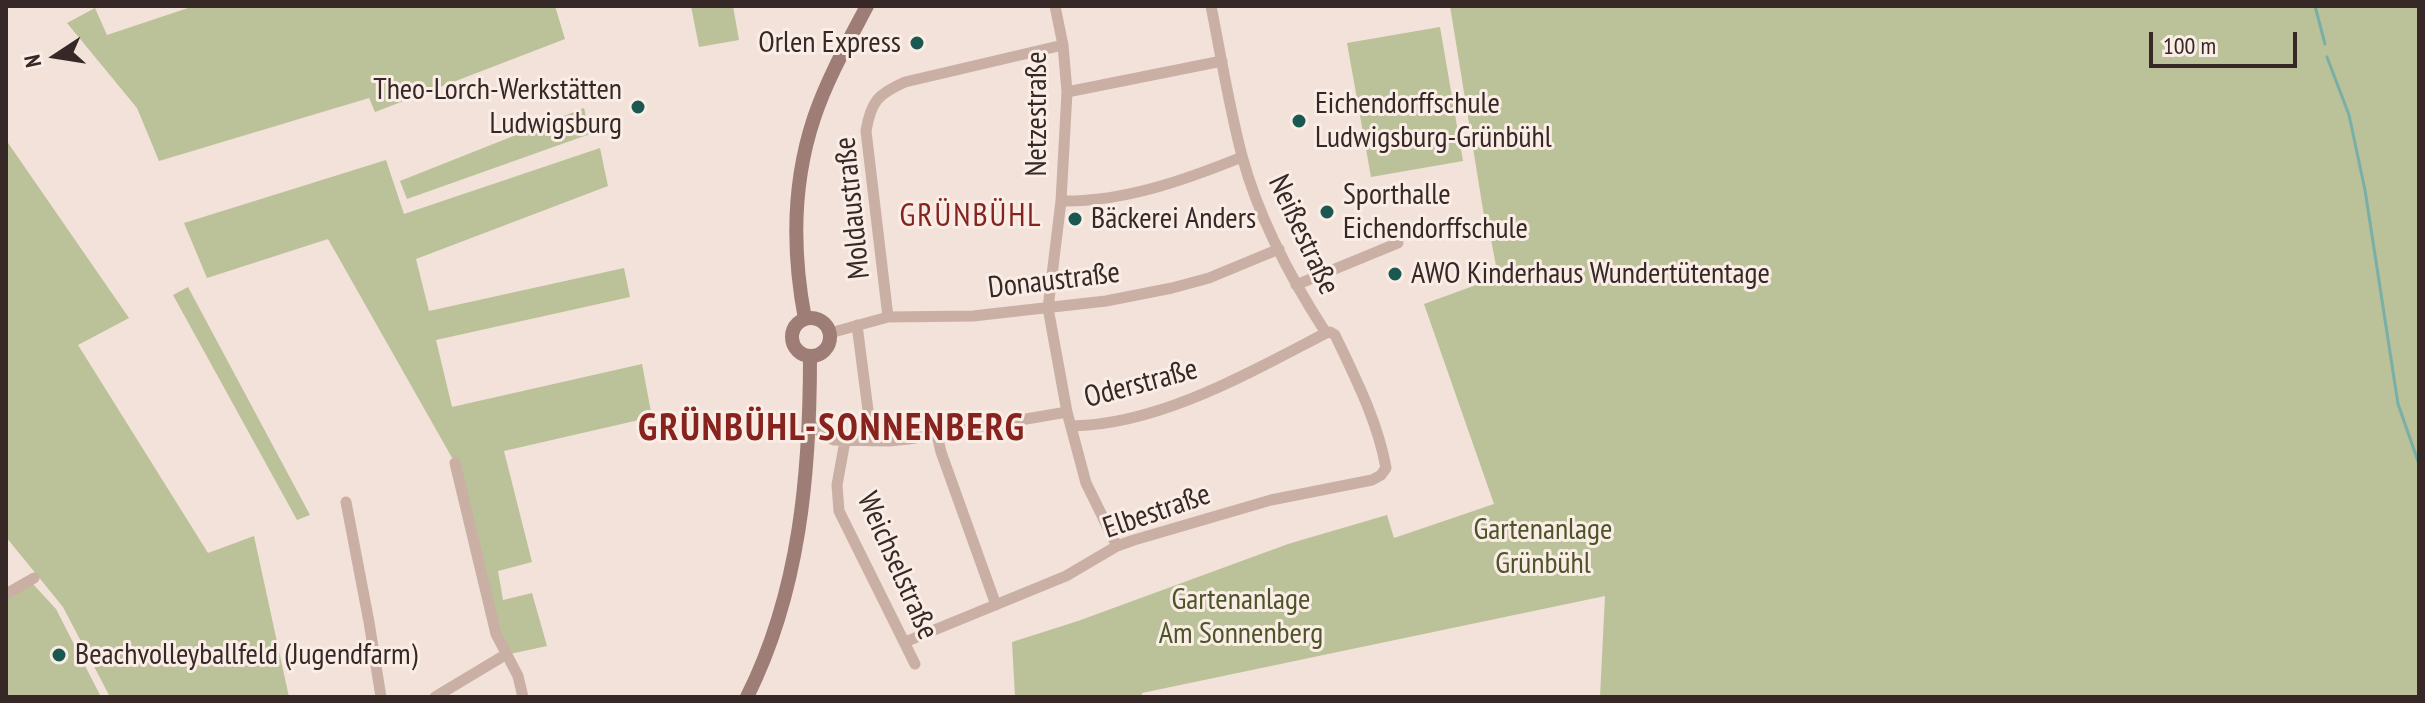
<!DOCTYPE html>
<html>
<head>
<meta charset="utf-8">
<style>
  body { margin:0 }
  #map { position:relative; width:2425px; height:703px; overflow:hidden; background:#f2e2d9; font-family:"PT Sans Narrow",sans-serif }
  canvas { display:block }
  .frame { position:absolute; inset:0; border:8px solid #362826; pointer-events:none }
  .north { position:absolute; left:16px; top:16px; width:80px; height:80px; -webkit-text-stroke:6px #faede6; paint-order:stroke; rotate:258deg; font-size:22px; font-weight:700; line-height:32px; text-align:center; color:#362826 }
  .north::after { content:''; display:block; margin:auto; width:28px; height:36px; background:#362826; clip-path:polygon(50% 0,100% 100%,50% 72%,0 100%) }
  .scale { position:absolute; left:2149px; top:32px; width:148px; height:36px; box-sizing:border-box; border:4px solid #362826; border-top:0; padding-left:10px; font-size:24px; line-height:28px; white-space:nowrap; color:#362826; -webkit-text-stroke:6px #faede6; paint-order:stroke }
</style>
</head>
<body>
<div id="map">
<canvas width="2425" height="703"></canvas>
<div class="frame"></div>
<div class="north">N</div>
<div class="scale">100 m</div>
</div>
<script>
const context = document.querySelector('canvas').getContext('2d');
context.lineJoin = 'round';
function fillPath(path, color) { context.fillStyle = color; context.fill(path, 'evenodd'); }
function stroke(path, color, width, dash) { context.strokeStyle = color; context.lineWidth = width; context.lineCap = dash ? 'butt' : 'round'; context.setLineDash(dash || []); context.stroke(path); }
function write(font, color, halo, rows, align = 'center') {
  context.font = font + ' "PT Sans Narrow",sans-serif'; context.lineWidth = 6; context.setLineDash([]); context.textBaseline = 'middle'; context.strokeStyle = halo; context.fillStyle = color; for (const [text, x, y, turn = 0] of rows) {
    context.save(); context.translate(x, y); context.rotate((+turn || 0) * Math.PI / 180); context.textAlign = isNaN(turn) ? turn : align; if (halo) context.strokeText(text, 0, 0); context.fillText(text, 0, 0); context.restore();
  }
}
const green = new Path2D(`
  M 194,6 L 555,6 L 565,39 L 375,112 L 369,98 L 159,161 L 137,108 L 67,23 L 95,8 L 107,35 Z
  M 691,6 L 733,6 L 739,40 L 699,47 Z
  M 1450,6 L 2419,6 L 2419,697 L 1600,697 L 1605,596 L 1142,693 L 1142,697 L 1015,697 L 1012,642 L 1078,621 L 1288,544 L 1387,515 L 1394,538 L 1494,504 L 1424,304 L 1498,277 L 1489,228 L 1486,228 Z
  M 1440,27 L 1463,161 L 1371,177 L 1347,43 Z
  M 584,108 L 590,134 L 407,199 L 400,181 Z
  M 6,140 L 129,318 L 78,345 L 208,553 L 254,536 L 289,697 L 110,697 L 63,607 L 6,537 Z
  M 600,148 L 608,186 L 416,259 L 429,311 L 624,268 L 630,297 L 436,340 L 452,407 L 642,364 L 652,417 L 504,451 L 532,562 L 498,571 L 503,600 L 532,593 L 547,646 L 505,655 L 455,463 L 328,239 L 207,278 L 184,223 L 386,160 L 404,214 Z
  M 188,287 L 310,515 L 297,520 L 173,295 Z
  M 33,584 L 56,609 L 101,697 L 6,697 L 6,599 Z`);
const stream = new Path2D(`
  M 2315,6 L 2325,44
  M 2327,57 L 2349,115 L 2365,190 L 2398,404 L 2419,464`);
const street = new Path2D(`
  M 1055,6 L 1063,45 L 1067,92 L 1061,201 L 1048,308 L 1067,412
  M 1067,92 L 1222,61
  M 1061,201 C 1124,202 1185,180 1242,157
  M 1296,285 L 1398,243
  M 888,317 L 866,131 C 871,101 878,94 905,82 L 1063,45
  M 857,325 L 872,441
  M 830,333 L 888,317 L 973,316 L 1106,301 L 1172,288 L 1209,278 L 1279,249
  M 808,422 L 826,436 L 834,440 L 889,441 L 909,439 L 1067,412 L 1086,483 L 1117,546
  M 1072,426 C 1159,425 1251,372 1326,333
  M 937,435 L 941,452 L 996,605
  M 845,441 L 837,485 L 839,511 L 915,664
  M 455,463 L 496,634 L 518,676 L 523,697
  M 346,502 L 369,622 L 381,697
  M 6,594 L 34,578
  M 905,642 L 1066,576 L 1117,546 L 1134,540 L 1271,500 L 1372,480 L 1381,475 L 1386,468 C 1378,422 1355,377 1335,335 L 1330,332 L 1326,333 C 1291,279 1259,219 1242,156 C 1229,107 1221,56 1211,6
  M 435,697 L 505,655`);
const secondary = new Path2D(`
  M792 337a19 19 0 1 1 38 0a19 19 0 1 1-38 0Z
  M 805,319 C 792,251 792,184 814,118 C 827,79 848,42 867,6
  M 747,697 C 800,591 810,473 810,357`);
const markers = [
  [917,43,8,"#1b5851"],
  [638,107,8,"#1b5851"],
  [1299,121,8,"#1b5851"],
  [1327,212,8,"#1b5851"],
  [1075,219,8,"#1b5851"],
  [1395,274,8,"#1b5851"],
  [59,655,8,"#1b5851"]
];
const poiNames = [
  ["Orlen Express",901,43,"right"],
  ["Theo-Lorch-Werkstätten",622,90,"right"],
  ["Ludwigsburg",622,124,"right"],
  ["Eichendorffschule",1315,104],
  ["Ludwigsburg-Grünbühl",1315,138],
  ["Sporthalle",1343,195],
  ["Eichendorffschule",1343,229],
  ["Bäckerei Anders",1091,219],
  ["AWO Kinderhaus Wundertütentage",1411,274],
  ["Beachvolleyballfeld (Jugendfarm)",75,655]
];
const streetNames = [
  ["Netzestraße",1037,114,-90],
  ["Moldaustraße",853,208,-96],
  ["Neißestraße",1303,235,65],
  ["Donaustraße",1054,281,-7],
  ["Oderstraße",1141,384,-15],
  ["Elbestraße",1157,512,-19],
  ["Weichselstraße",897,566,66]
];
const parkNames = [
  ["Gartenanlage",1543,530],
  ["Grünbühl",1543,564],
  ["Gartenanlage",1241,600],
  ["Am Sonnenberg",1241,634]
];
const neighbourhoodNames = [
  ["GRÜNBÜHL",971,217]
];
const districtNames = [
  ["GRÜNBÜHL-SONNENBERG",832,429]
];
fillPath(green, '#bbc199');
stroke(stream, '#78b0a7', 3);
stroke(street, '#caafa5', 11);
stroke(secondary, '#9e7d76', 14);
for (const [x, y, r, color] of markers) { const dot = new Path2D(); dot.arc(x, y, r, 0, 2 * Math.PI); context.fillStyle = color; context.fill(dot); stroke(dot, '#faede6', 3); }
write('30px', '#362826', '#faede6', poiNames, 'left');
write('30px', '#362826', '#faede6', streetNames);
write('30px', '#4d542a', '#faede6', parkNames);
context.letterSpacing = '2px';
write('32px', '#87231e', '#faede6', neighbourhoodNames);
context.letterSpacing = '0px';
context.letterSpacing = '2px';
write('bold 38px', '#87231e', '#faede6', districtNames);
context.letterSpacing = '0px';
</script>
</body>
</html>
